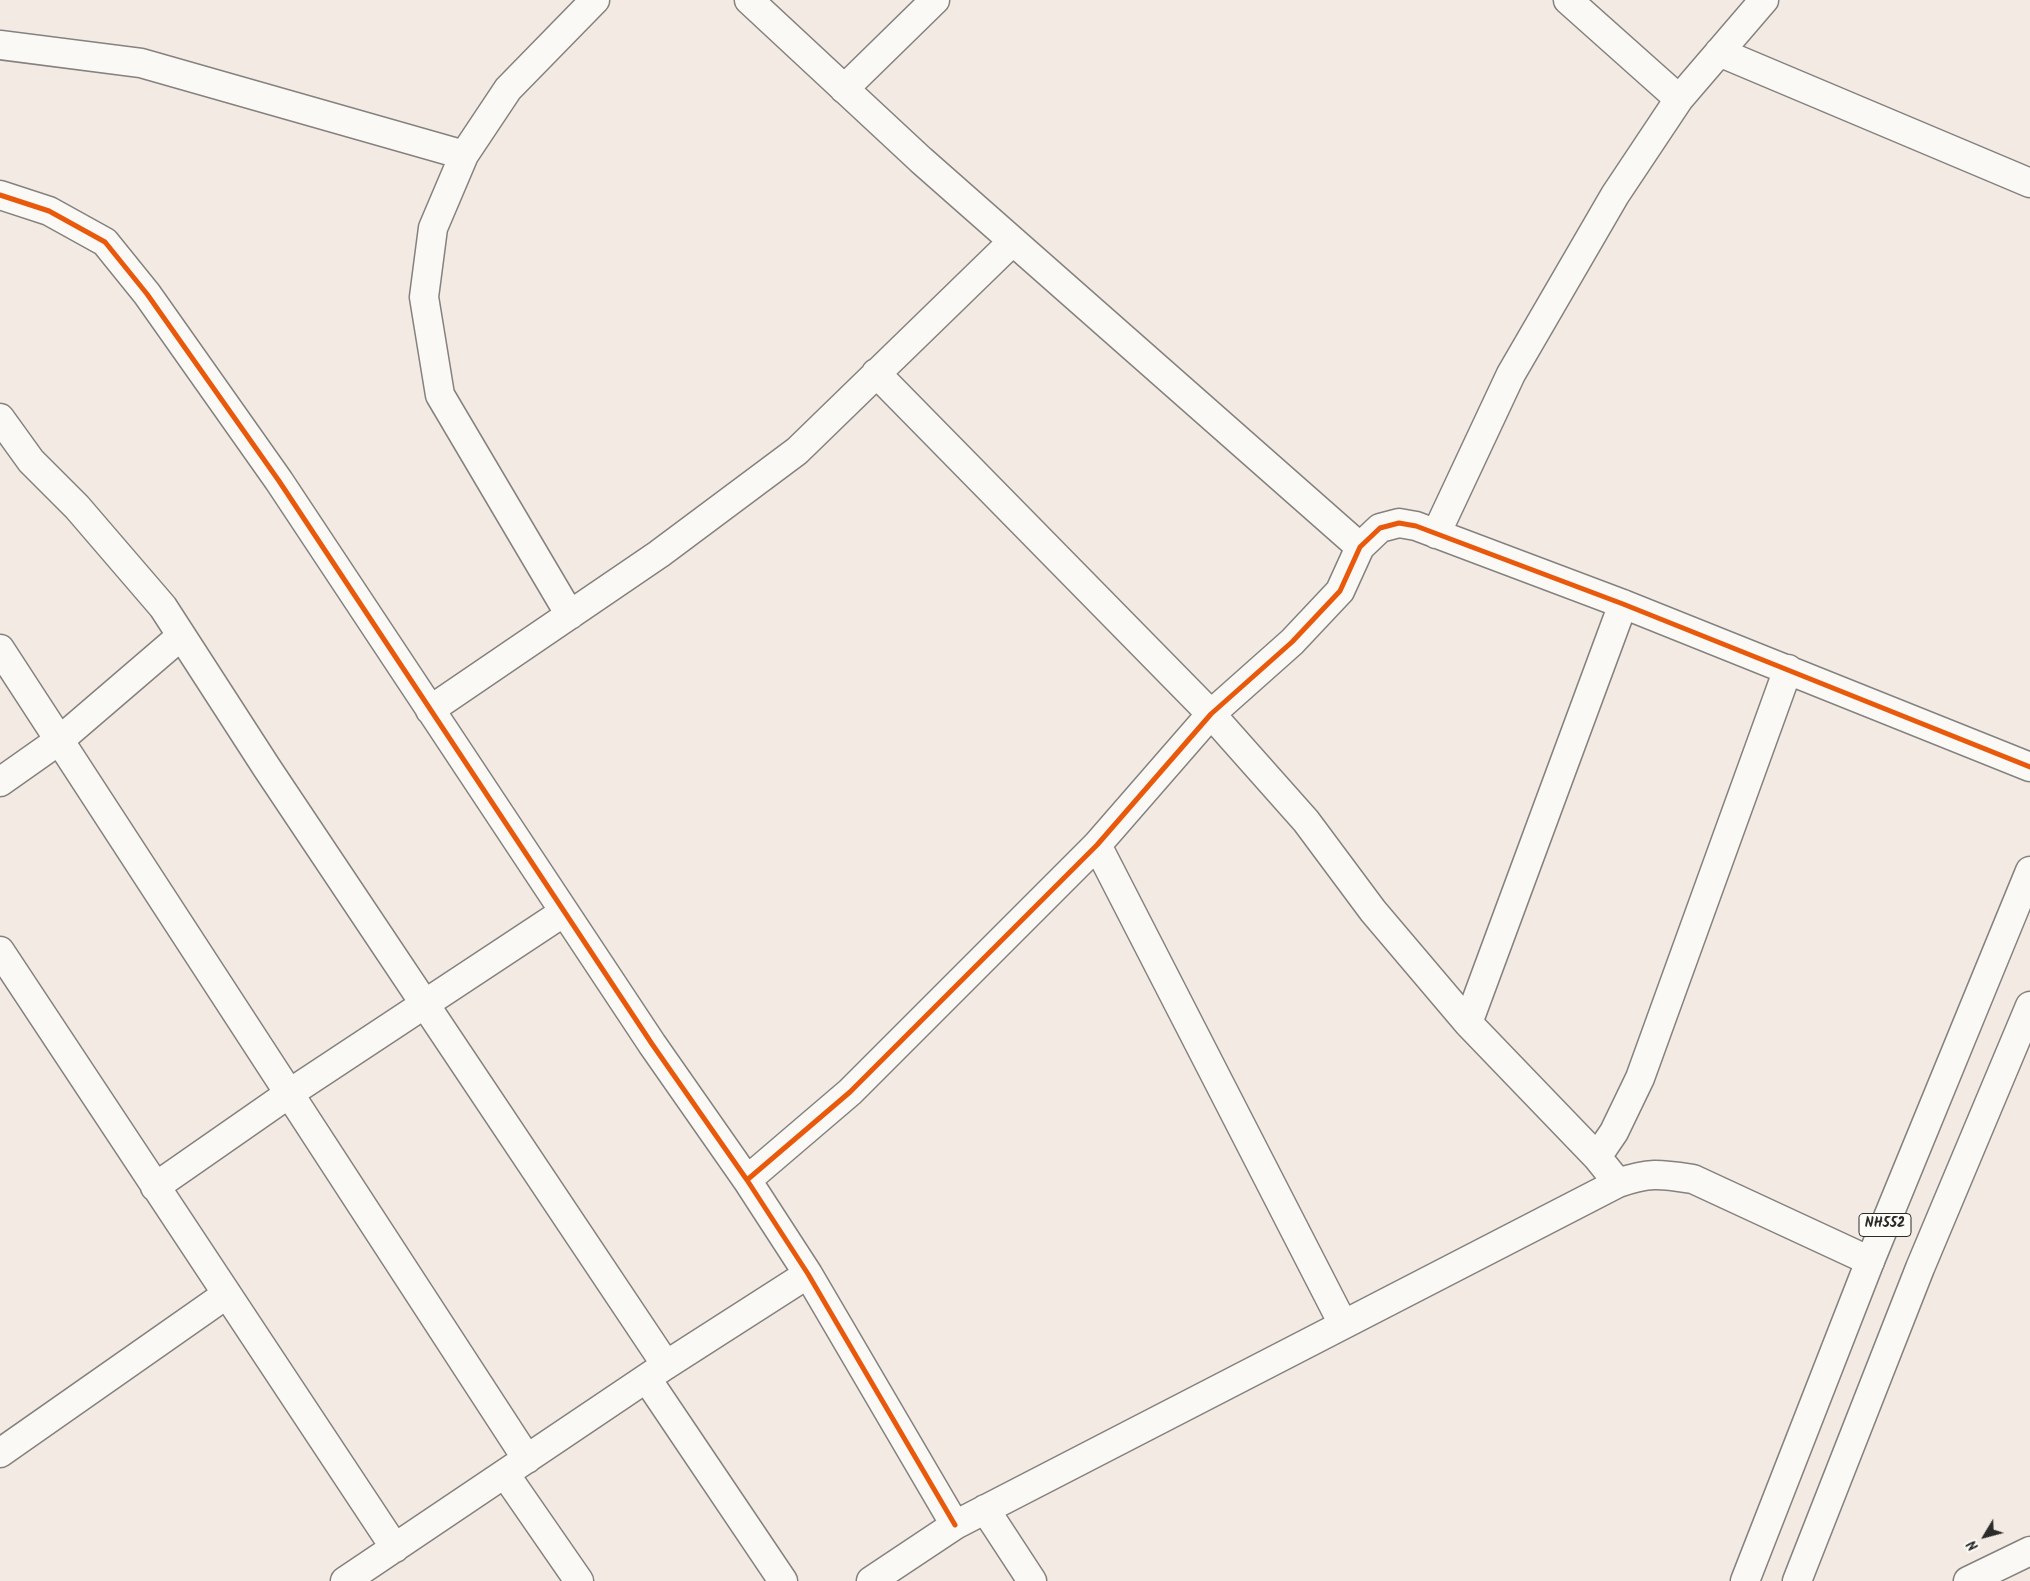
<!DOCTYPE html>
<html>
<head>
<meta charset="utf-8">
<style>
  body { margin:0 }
  #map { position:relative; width:2030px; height:1581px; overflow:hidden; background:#f3ebe3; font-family:Kalam,sans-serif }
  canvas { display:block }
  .north { position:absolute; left:1960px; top:1511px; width:50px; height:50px; -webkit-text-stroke:4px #fdfcf7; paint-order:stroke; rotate:233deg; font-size:14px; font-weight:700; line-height:20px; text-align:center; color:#2b2b2b }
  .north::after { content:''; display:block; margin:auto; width:18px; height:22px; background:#2b2b2b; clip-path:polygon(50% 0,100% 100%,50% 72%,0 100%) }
</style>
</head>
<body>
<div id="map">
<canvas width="2030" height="1581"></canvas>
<div class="north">N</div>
</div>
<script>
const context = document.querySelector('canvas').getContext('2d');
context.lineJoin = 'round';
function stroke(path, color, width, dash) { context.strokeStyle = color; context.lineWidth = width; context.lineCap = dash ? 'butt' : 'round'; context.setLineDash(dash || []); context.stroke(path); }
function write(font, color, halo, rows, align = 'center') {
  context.font = font + ' Kalam,sans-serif'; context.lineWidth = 4; context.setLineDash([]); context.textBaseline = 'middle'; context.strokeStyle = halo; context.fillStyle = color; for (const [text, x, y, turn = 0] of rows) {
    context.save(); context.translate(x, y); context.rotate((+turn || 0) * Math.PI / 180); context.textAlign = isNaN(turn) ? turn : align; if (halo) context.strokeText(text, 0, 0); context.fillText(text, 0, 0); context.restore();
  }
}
const minor = new Path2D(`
  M 749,0 L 921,160 L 1360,547
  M 1568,0 L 1679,99
  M 0,45 L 141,63 L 464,155
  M 1719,52 L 2030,183
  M 844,89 L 935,0
  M 0,195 L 49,211 L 105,242 L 147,294 L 279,481 L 652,1044 L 747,1180 L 808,1274 L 955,1525
  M 876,373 L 1211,714 L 1306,821 L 1373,911 L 1468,1023 L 1597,1157 L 1618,1183
  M 0,418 L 31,461 L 77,507 L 163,607 L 267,768 L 666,1365
  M 1436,534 L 1511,374 L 1615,195 L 1679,99 L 1764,0
  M 570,615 L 440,395 L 424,297 L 433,228 L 464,155 L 508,89 L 595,0
  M 0,649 L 527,1459
  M 430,710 L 659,554 L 797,451 L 1013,241
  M 0,782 L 61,739 L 181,636
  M 1097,845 L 1343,1324
  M 0,951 L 395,1548
  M 1468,1023 L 1623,604
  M 1597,1157 L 1614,1132 L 1640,1078 L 1788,669
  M 747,1180 L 850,1092 L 1097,845 L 1211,714 L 1292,642 L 1340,591 L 1360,547 L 1380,528 L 1399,523 L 1416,526 L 1623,604 L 2030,767
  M 155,1187 L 290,1093 L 564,912
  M 647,1379 L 783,1581
  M 0,1453 L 227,1294
  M 505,1474 L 579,1581
  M 985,1509 L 1032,1581
  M 345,1581 L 666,1365 L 808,1274
  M 871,1581 L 955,1525 L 1618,1183 C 1650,1172 1660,1174 1693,1179 L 1870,1261
  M 1968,1581 L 2030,1551`);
const highway = new Path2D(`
  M 1745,1581 L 1870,1261 L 2030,871
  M 1797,1581 L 1920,1268 L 2030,1006`);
const cycleway = new Path2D(`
  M 0,195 L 49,211 L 105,242 L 147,294 L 279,481 L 652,1044 L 747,1180 L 808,1274 L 955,1525
  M 747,1180 L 850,1092 L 1097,845 L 1211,714 L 1292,642 L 1340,591 L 1360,547 L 1380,528 L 1399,523 L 1416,526 L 1623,604 L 2030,767`);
const shields = [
  [1885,1225,52]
];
const shieldNames = [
  ["NH552",1885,1225]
];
stroke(minor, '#85817e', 31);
stroke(highway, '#85817e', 31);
stroke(minor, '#faf9f6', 28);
stroke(highway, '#faf9f6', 28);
stroke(cycleway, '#e8590c', 5);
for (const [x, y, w] of shields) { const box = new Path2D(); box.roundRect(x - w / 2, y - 11.5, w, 23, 4); context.fillStyle = '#fdfcf7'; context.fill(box); stroke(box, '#2b2b2b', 1); }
write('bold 14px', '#2b2b2b', null, shieldNames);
</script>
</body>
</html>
